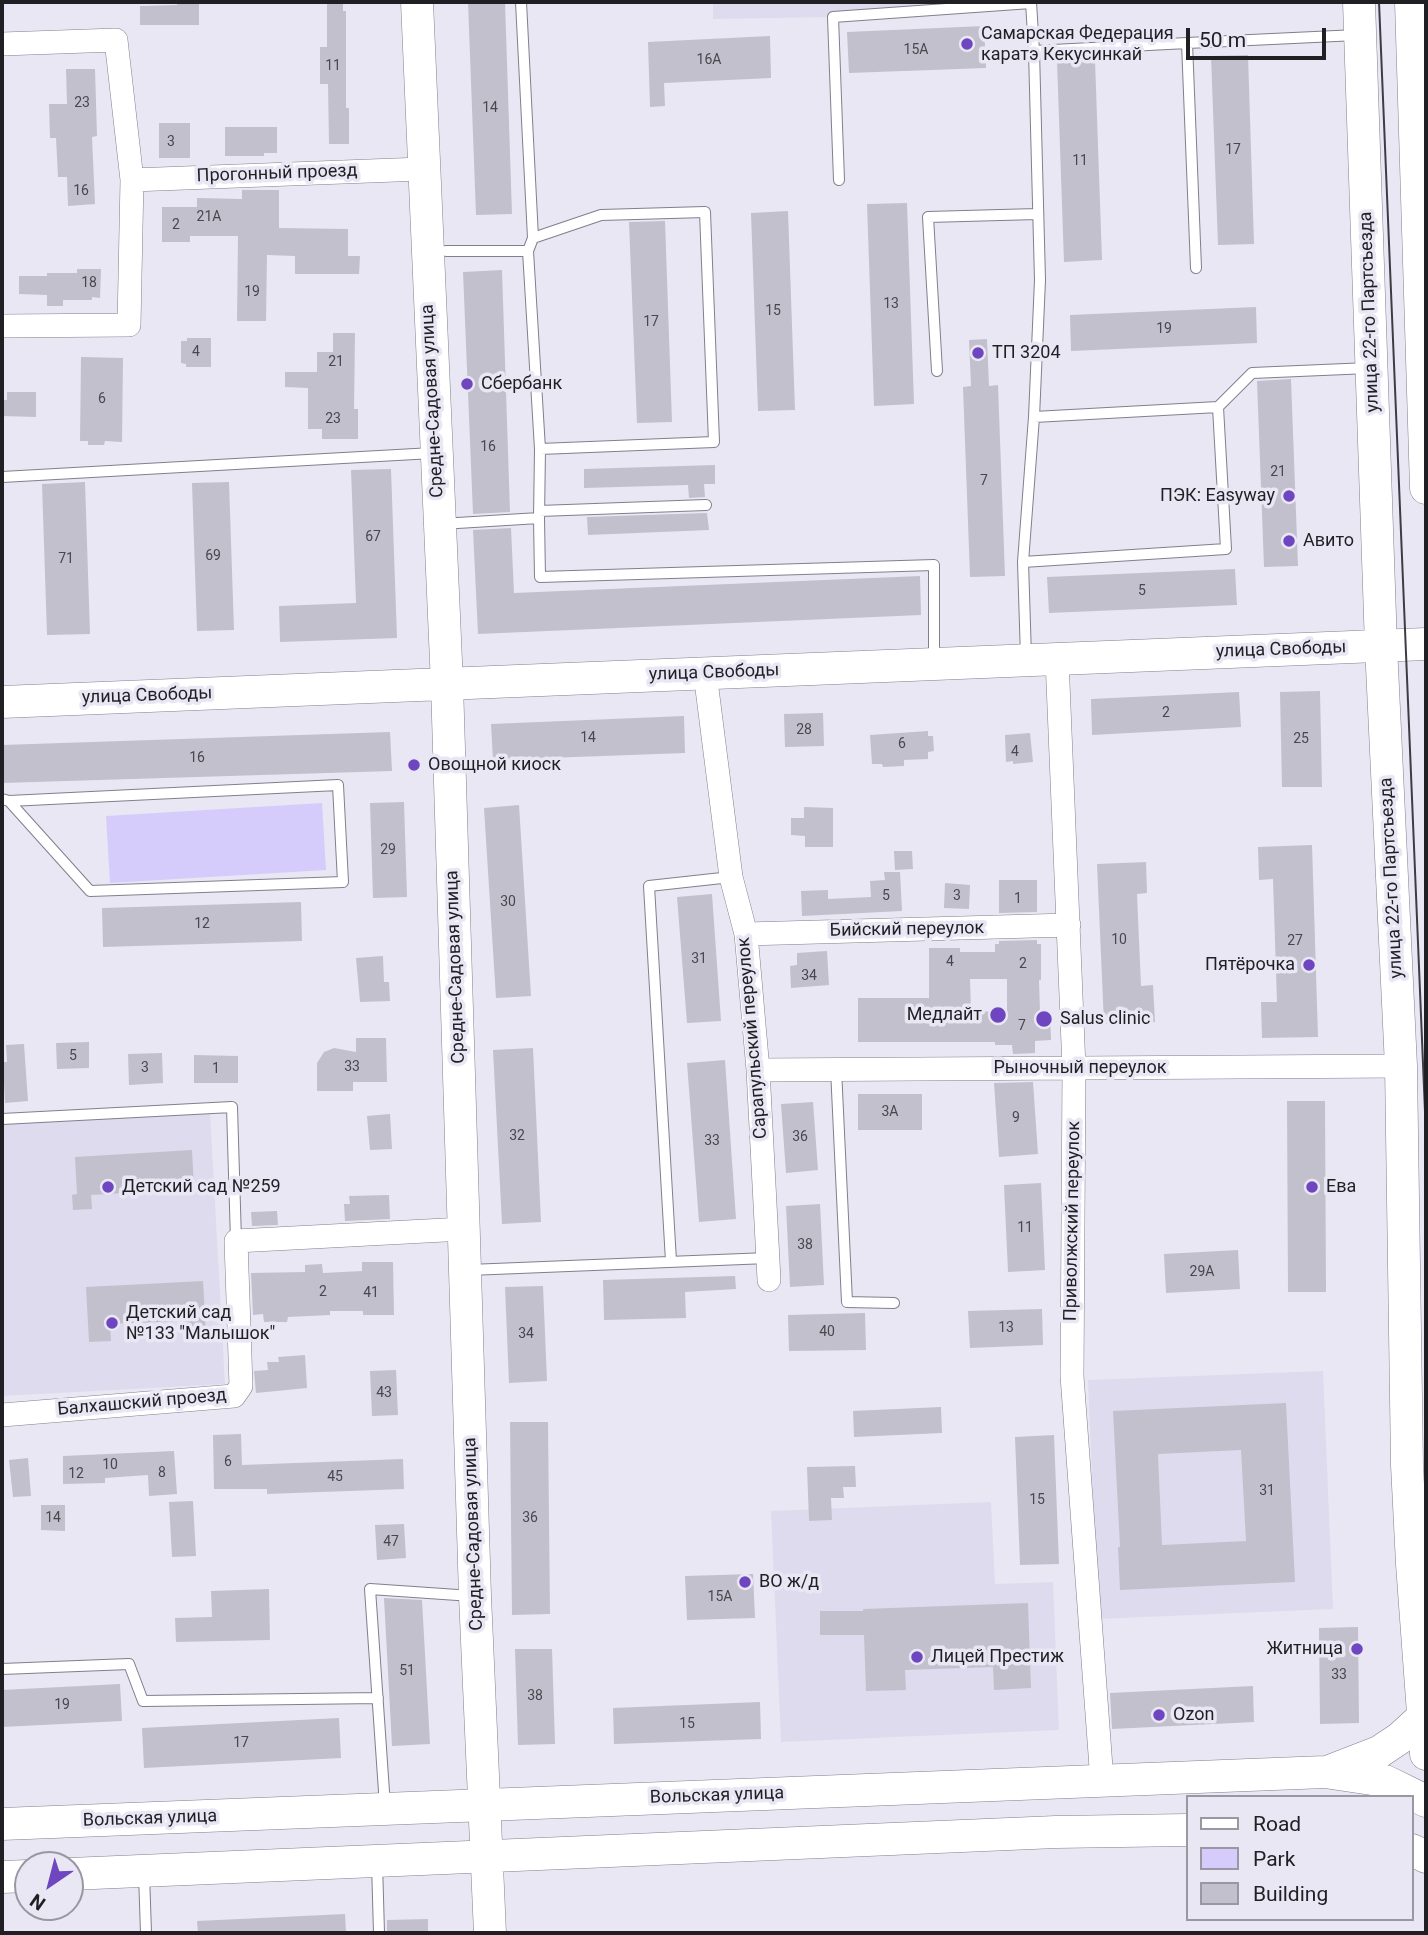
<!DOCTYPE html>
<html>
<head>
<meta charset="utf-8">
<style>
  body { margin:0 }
  #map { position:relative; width:1428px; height:1935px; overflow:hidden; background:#e9e7f4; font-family:Roboto,sans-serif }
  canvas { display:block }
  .frame { position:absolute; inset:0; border:4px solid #201f24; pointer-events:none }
  .legend { position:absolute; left:1186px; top:1795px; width:228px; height:126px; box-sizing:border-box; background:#e9e7f4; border:2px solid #9997a1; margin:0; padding:9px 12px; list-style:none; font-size:21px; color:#201f24 }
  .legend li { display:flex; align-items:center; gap:14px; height:35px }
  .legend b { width:35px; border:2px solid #9997a1 }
  .north { position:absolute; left:14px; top:1851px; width:70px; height:70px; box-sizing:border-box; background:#e9e7f4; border:2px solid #9997a1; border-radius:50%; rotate:215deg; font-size:19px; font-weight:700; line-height:28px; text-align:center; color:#201f24 }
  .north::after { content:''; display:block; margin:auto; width:24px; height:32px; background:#6e46bf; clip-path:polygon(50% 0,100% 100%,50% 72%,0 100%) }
  .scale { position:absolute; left:1186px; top:28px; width:140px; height:32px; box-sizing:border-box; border:4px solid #201f24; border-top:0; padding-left:9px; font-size:21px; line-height:24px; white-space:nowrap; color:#201f24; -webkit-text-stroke:5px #e9e7f4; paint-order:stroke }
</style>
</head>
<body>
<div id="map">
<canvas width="1428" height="1935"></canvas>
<div class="frame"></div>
<ul class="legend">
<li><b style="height:9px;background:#fff"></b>Road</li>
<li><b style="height:19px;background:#d6ccfc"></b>Park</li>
<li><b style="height:19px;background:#c2c0cd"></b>Building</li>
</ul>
<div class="north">N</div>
<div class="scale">50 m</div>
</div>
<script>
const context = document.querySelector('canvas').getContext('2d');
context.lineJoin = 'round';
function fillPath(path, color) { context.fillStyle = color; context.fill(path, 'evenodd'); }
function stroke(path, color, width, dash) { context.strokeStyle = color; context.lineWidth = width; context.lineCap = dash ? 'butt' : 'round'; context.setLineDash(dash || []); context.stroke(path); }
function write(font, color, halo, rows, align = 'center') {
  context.font = font + ' Roboto,sans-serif'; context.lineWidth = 7; context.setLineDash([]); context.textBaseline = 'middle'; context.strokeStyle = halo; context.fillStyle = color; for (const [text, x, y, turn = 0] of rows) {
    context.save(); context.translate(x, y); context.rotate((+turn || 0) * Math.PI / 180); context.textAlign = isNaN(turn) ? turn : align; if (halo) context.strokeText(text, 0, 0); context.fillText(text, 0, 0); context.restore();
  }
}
const built = new Path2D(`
  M 713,2 L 1017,2 L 833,17 L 713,19 Z
  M 210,1113 L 225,1384 L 2,1396 L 2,1124 Z
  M 1323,1371 L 1333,1609 L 1098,1619 L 1088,1380 Z
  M 991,1502 L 995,1584 L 1053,1582 L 1059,1730 L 781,1742 L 771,1511 Z`);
const green = new Path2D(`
  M 322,803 L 326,870 L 110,883 L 106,816 Z`);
const building = new Path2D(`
  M 177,2 L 199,2 L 199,25 L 140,25 L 140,6 L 177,5 Z
  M 327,2 L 343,2 L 343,11 L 346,11 L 346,108 L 349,108 L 349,144 L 329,144 L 328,84 L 320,84 L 320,47 L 327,47 Z
  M 468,2 L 505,2 L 512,214 L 476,215 Z
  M 984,26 L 986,68 L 849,73 L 847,32 Z
  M 770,36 L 771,78 L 664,83 L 665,106 L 650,107 L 648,42 Z
  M 1248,55 L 1254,244 L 1218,245 L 1211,56 Z
  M 1095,60 L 1102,260 L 1064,262 L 1057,61 Z
  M 66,69 L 95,69 L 97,136 L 92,137 L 95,204 L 68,206 L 67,177 L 58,177 L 56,138 L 50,138 L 49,104 L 67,104 Z
  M 159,123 L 190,123 L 190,158 L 159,158 Z
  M 225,127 L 277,127 L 277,153 L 264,153 L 264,156 L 225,156 Z
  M 242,190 L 279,190 L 279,228 L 348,229 L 348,256 L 360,256 L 359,274 L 295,274 L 295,256 L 267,255 L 266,321 L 237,321 L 238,236 L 190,236 L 190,242 L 162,242 L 162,207 L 197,207 L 197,198 L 242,199 Z
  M 907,203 L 914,404 L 874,406 L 867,204 Z
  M 788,211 L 795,410 L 758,411 L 751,213 Z
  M 665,221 L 672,422 L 637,423 L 629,222 Z
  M 77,269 L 101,269 L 100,298 L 92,297 L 92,300 L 63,300 L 63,306 L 47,306 L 47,295 L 19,294 L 19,276 L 47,276 L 47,273 L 77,273 Z
  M 502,270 L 510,512 L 473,514 L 463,272 Z
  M 1256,307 L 1257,343 L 1071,351 L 1070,315 Z
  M 333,333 L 355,333 L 354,409 L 358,409 L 358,439 L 322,439 L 322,429 L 308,429 L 308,388 L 285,387 L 285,372 L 317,372 L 317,352 L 333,352 Z
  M 187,338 L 211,338 L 211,367 L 186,367 L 186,364 L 181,363 L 181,341 L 187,341 Z
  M 987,339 L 989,386 L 998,385 L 1005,576 L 970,577 L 963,387 L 971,386 L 969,340 Z
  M 81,357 L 123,358 L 122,442 L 105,441 L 104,445 L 88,445 L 88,441 L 80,441 Z
  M 1291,379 L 1298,566 L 1264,567 L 1257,381 Z
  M 7,392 L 36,392 L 36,417 L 2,416 L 2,400 L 7,400 Z
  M 715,465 L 715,484 L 704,484 L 705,497 L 689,498 L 688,485 L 584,488 L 584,469 Z
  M 391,469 L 397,638 L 280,642 L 279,606 L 356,603 L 351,470 Z
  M 85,482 L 90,634 L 47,635 L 42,484 Z
  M 229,482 L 234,630 L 197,631 L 192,483 Z
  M 707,513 L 709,530 L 588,535 L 587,517 Z
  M 511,528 L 514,593 L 920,576 L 921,615 L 478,634 L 473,530 Z
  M 1235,569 L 1237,605 L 1049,613 L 1047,577 Z
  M 1320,691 L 1322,787 L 1282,787 L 1280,692 Z
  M 1239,692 L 1241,727 L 1092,735 L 1091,699 Z
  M 823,713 L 824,746 L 785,747 L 784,714 Z
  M 684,716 L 685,753 L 493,760 L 491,724 Z
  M 928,731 L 928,736 L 933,736 L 934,751 L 928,752 L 928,759 L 904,760 L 904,766 L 883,767 L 882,764 L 872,764 L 870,735 Z
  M 390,732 L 392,771 L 2,783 L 2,745 Z
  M 1030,733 L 1033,762 L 1013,764 L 1013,761 L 1006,762 L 1005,735 Z
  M 404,802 L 407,897 L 373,898 L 370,803 Z
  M 519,805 L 531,996 L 496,998 L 484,808 Z
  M 804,807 L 833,808 L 833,847 L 805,847 L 805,836 L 791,835 L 791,818 L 804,818 Z
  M 1312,845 L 1318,1037 L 1262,1038 L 1261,1002 L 1277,1002 L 1273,879 L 1259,880 L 1258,847 Z
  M 894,851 L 912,851 L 913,869 L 895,870 Z
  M 1146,862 L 1147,893 L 1137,894 L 1141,986 L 1153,985 L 1155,1022 L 1104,1024 L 1097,864 Z
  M 884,872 L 900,872 L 902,911 L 802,916 L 801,891 L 828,890 L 828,899 L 871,897 L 870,881 L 885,880 Z
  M 999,880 L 1037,880 L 1037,912 L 999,913 Z
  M 945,883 L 970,885 L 969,909 L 944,908 Z
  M 712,894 L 721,1021 L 687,1023 L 677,897 Z
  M 301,902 L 302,941 L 103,947 L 102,908 Z
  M 1037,940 L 1037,944 L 1041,944 L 1041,980 L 1039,980 L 1040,1012 L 1050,1012 L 1051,1040 L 1035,1041 L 1035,1053 L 1013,1054 L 1012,1045 L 995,1045 L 995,1042 L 858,1042 L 858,998 L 929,998 L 929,948 L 960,948 L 960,952 L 995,952 L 995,944 L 999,944 L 999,941 ZM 970,979 L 1007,979 L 1007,1011 L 971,1012 Z
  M 827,951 L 829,985 L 791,988 L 790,966 L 797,965 L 797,953 Z
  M 383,956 L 384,982 L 389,982 L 390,1001 L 360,1002 L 356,958 Z
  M 356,1038 L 386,1038 L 387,1082 L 353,1082 L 353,1091 L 317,1091 L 317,1063 L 324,1052 L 334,1048 L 356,1052 Z
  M 89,1042 L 89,1068 L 57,1069 L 56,1043 Z
  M 24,1044 L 28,1101 L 5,1103 L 3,1062 L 7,1062 L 6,1045 Z
  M 533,1048 L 541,1222 L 502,1224 L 493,1050 Z
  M 162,1053 L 163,1083 L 129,1085 L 128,1054 Z
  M 194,1055 L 238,1056 L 238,1083 L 194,1083 Z
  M 725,1060 L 736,1219 L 699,1222 L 687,1063 Z
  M 1033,1082 L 1038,1154 L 999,1157 L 994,1083 Z
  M 858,1094 L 922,1094 L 922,1130 L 858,1130 Z
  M 1287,1101 L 1325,1101 L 1326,1292 L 1288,1292 Z
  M 813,1102 L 818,1170 L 786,1173 L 781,1104 Z
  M 390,1114 L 392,1149 L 370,1150 L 367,1116 Z
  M 192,1150 L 194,1189 L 91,1195 L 92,1209 L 73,1210 L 72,1195 L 77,1194 L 75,1157 Z
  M 1041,1183 L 1045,1270 L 1008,1272 L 1004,1185 Z
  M 389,1195 L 390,1219 L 345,1221 L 344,1204 L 350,1204 L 349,1196 Z
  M 820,1204 L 824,1285 L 790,1287 L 786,1206 Z
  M 277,1211 L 278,1225 L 252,1226 L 251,1212 Z
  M 1238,1250 L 1240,1289 L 1166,1293 L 1164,1254 Z
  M 362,1262 L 393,1262 L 394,1315 L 363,1315 L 363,1311 L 330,1311 L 330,1315 L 288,1317 L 287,1322 L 264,1322 L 263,1314 L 253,1315 L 251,1273 L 305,1272 L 305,1265 L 322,1264 L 323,1273 L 362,1271 Z
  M 735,1276 L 736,1289 L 685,1292 L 686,1318 L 604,1320 L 603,1280 Z
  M 203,1281 L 206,1334 L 184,1335 L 184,1321 L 110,1324 L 111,1341 L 89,1342 L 86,1287 Z
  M 543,1286 L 547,1381 L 509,1383 L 505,1287 Z
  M 1042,1309 L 1043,1345 L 970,1348 L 968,1311 Z
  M 865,1313 L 866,1350 L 789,1351 L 788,1315 Z
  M 305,1355 L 307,1388 L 256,1393 L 254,1371 L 268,1370 L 267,1362 L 279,1362 L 278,1357 Z
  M 396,1370 L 398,1415 L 372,1416 L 370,1371 Z
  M 1286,1403 L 1295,1582 L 1120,1590 L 1118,1547 L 1120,1547 L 1113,1411 ZM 1241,1450 L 1246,1541 L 1162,1545 L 1158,1454 Z
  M 941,1407 L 942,1433 L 854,1437 L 853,1411 Z
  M 510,1422 L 548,1422 L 550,1614 L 512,1615 Z
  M 241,1434 L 242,1465 L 403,1459 L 404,1489 L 267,1494 L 267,1489 L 214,1489 L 213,1435 Z
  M 1054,1435 L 1059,1564 L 1020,1565 L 1015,1437 Z
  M 174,1451 L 177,1494 L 149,1496 L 148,1475 L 105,1478 L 105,1483 L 63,1484 L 63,1456 Z
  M 28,1458 L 31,1496 L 13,1497 L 9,1460 Z
  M 855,1466 L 856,1487 L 843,1487 L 844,1498 L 831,1498 L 832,1520 L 809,1521 L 807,1467 Z
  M 193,1501 L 196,1556 L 172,1557 L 169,1502 Z
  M 41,1505 L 65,1505 L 65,1531 L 41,1530 Z
  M 404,1524 L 406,1558 L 377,1560 L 375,1525 Z
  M 753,1574 L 755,1618 L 687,1620 L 685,1576 Z
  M 269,1589 L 270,1640 L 176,1642 L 175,1618 L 212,1617 L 211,1591 Z
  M 384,1598 L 422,1600 L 430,1744 L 392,1746 Z
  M 1028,1603 L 1031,1688 L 994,1690 L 993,1667 L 905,1670 L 906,1690 L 866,1691 L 864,1635 L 820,1635 L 820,1611 L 863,1611 L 863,1609 Z
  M 1358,1627 L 1359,1723 L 1320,1724 L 1319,1628 Z
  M 515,1649 L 552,1649 L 555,1744 L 518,1745 Z
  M 120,1684 L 122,1721 L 2,1727 L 2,1690 Z
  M 1253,1686 L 1254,1722 L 1112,1729 L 1110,1693 Z
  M 760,1702 L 761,1739 L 614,1744 L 613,1708 Z
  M 339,1718 L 341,1758 L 144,1768 L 142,1728 Z
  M 345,1914 L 346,1933 L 198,1933 L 197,1921 Z
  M 428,1919 L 428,1933 L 387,1933 L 387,1920 Z`);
const lane = new Path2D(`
  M 521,2 L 533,238 L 528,251 L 540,449 L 539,518
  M 1031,2 L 1034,51
  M 839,180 L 833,17 L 1031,3
  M 533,238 L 601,215 L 705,212 L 714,442 L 540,449
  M 446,251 L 528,251
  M 1196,268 L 1187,43 L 1357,35
  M 937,371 L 928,217 L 1037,214
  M 1034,417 L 1218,407 L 1252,373 L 1369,368
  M 2,477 L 433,453
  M 539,511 L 706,505
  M 441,524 L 539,518 L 540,577 L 934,565 L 934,662
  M 1023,562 L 1226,549 L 1218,407
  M 1026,657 L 1023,562 L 1034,417 L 1040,280 L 1034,51 L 1187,43
  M 2,799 L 9,801 L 90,891 L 343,882 L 338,785 L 9,801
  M 836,1069 L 847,1302 L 894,1303
  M 2,1119 L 232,1107 L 236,1241
  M 671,1261 L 649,886 L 731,877
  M 469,1270 L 768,1258
  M 2,1669 L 129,1664 L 143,1701 L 378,1698
  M 385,1806 L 370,1589 L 472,1596
  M 377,1863 L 379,1933
  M 144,1874 L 146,1933`);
const street = new Path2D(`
  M 2,44 L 116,40 L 132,180 L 129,325 L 2,326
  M 132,180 L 422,169
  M 1057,659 L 1074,1068 L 1072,1376 L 1102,1781
  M 705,673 L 731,877 L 746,934 L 758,1070 L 769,1280
  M 746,934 L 1069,925
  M 758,1070 L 1401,1066
  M 2,1415 L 234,1396 L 241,1386 L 236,1241 L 464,1229`);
const secondary = new Path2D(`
  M 417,2 L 447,684 L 475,1596 L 490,1933
  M 1359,2 L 1381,646 L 1401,1066 L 1407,1465 L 1412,1564 L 1426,1754
  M 1411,2 L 1426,488
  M 2,702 L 1426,644
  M 1330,1771 L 1379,1752 L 1400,1738 L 1424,1716
  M 2,1824 L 1325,1772 L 1385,1781 L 1426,1801
  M 1412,1850 L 1426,1857
  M 70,1874 L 1056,1832 L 1188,1830
  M 2,1877 L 28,1876`);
const tram = new Path2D(`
  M 1379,2 L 1426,1136`);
const markers = [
  [967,44,7,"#6e46bf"],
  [978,353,7,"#6e46bf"],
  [467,384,7,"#6e46bf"],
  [1289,496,7,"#6e46bf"],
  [1289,541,7,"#6e46bf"],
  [414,765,7,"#6e46bf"],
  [1309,965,7,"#6e46bf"],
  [998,1015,9,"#6e46bf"],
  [1044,1019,9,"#6e46bf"],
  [108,1187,7,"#6e46bf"],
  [1312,1187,7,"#6e46bf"],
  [112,1323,7,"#6e46bf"],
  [745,1582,7,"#6e46bf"],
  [1357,1649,7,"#6e46bf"],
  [917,1657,7,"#6e46bf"],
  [1159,1715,7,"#6e46bf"]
];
const numberNames = [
  ["15А",916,50],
  ["16А",709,60],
  ["11",333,66],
  ["23",82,103],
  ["14",490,108],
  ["3",171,142],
  ["17",1233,150],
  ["11",1080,161],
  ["16",81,191],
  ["21А",209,217],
  ["2",176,225],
  ["18",89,283],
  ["19",252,292],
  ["13",891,304],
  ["15",773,311],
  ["17",651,322],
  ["19",1164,329],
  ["4",196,352],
  ["21",336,362],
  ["6",102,399],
  ["23",333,419],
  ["16",488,447],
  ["21",1278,472],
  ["7",984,481],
  ["67",373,537],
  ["69",213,556],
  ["71",66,559],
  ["5",1142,591],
  ["2",1166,713],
  ["28",804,730],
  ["14",588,738],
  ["25",1301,739],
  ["6",902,744],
  ["4",1015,752],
  ["16",197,758],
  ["29",388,850],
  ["5",886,896],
  ["3",957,896],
  ["1",1018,899],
  ["30",508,902],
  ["12",202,924],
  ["10",1119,940],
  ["27",1295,941],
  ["31",699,959],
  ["4",950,962],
  ["2",1023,964],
  ["34",809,976],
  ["7",1022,1026],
  ["5",73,1056],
  ["33",352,1067],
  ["3",145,1068],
  ["1",216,1069],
  ["3А",890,1112],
  ["9",1016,1118],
  ["32",517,1136],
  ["36",800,1137],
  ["33",712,1141],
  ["11",1025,1228],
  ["38",805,1245],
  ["29А",1202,1272],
  ["2",323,1292],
  ["41",371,1293],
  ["13",1006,1328],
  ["40",827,1332],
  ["34",526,1334],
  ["43",384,1393],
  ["6",228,1462],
  ["10",110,1465],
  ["8",162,1473],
  ["12",76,1474],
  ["45",335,1477],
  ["31",1267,1491],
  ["15",1037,1500],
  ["14",53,1518],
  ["36",530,1518],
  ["47",391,1542],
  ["15А",720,1597],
  ["51",407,1671],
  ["33",1339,1675],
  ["38",535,1696],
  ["19",62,1705],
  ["15",687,1724],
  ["17",241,1743]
];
const poiNames = [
  ["Самарская Федерация",981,34],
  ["каратэ Кекусинкай",981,55],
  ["ТП 3204",992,353],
  ["Сбербанк",481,384],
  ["ПЭК: Easyway",1275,496,"right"],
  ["Авито",1303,541],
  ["Овощной киоск",428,765],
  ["Пятёрочка",1295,965,"right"],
  ["Медлайт",982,1015,"right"],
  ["Salus clinic",1060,1019],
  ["Детский сад №259",122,1187],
  ["Ева",1326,1187],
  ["Детский сад",126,1313],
  ["№133 \"Малышок\"",126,1334],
  ["ВО ж/д",759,1582],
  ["Житница",1343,1649,"right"],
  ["Лицей Престиж",931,1657],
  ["Ozon",1173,1715]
];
const streetNames = [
  ["Прогонный проезд",277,174,-2],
  ["улица 22-го Партсъезда",1370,312,-92],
  ["Средне-Садовая улица",433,401,-93],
  ["улица Свободы",1281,650,-2],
  ["улица Свободы",714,673,-2],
  ["улица Свободы",147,696,-2],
  ["улица 22-го Партсъезда",1392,878,-93],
  ["Бийский переулок",907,930,-1],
  ["Средне-Садовая улица",456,967,-92],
  ["Сарапульский переулок",753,1038,-95],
  ["Рыночный переулок",1080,1068],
  ["Приволжский переулок",1073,1221,-89],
  ["Балхашский проезд",142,1403,-5],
  ["Средне-Садовая улица",474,1534,-92],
  ["Вольская улица",717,1796,-2],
  ["Вольская улица",150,1819,-2]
];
fillPath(built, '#dfdbef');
fillPath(green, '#d6ccfc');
fillPath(building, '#c2c0cd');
stroke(lane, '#817f8b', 12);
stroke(street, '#817f8b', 24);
stroke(secondary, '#817f8b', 33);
stroke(lane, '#fff', 10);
stroke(street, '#fff', 23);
stroke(secondary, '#fff', 32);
stroke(tram, '#3e3c43', 2);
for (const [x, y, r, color] of markers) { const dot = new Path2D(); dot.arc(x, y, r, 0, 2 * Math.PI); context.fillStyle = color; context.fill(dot); stroke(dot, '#e9e7f4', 2.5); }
write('14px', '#48474e', null, numberNames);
write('18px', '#201f24', '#e9e7f4', poiNames, 'left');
write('18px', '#201f24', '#e9e7f4', streetNames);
</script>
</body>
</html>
